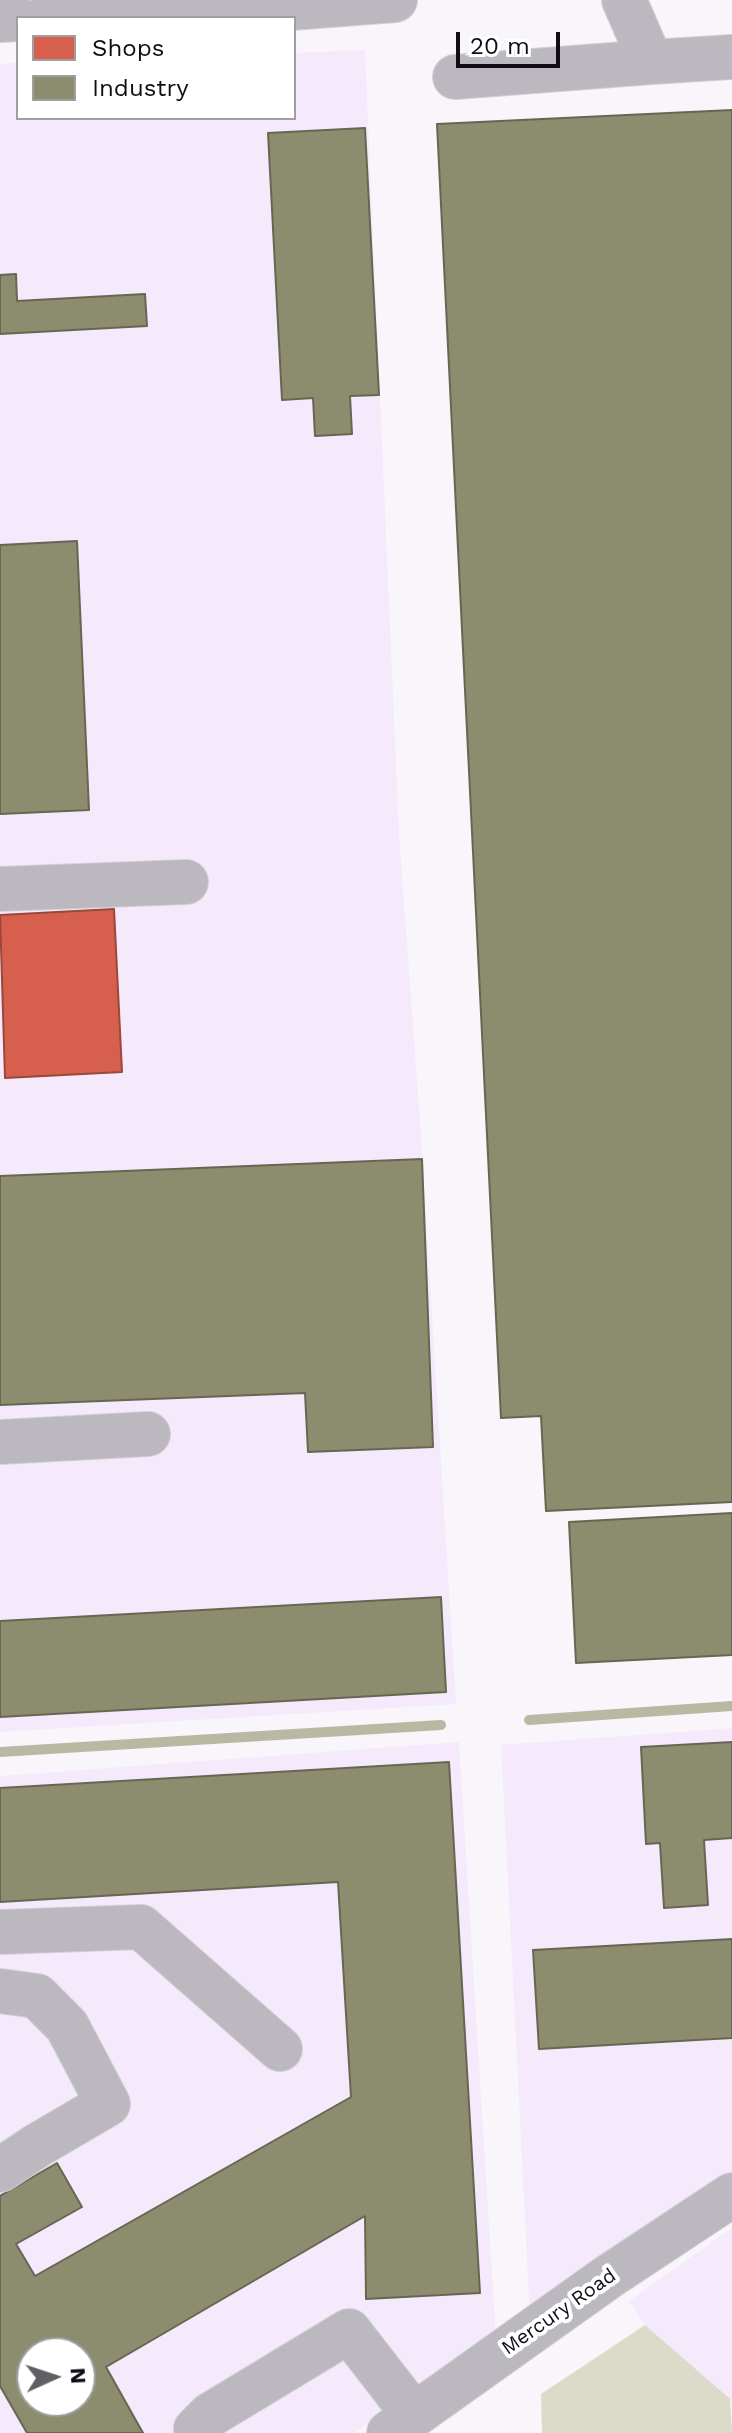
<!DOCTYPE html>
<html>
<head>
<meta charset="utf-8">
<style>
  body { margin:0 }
  #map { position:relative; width:732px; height:2433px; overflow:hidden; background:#f8f5fb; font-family:"Work Sans",sans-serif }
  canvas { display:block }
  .legend { position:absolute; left:16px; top:16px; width:280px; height:104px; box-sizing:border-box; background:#fff; border:2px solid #a09ea1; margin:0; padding:10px 14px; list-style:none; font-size:24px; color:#120d14 }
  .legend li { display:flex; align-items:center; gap:16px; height:40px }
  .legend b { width:40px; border:2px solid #a09ea1 }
  .north { position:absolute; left:16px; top:2337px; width:80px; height:80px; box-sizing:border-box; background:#fff; border:2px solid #a09ea1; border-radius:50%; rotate:87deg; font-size:22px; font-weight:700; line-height:32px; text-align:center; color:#120d14 }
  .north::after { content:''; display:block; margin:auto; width:28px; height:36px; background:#625e65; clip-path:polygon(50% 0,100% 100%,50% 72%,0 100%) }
  .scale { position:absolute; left:456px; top:32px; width:104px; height:36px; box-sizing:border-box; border:4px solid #120d14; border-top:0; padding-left:10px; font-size:24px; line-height:28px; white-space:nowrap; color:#120d14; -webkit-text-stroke:6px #fff; paint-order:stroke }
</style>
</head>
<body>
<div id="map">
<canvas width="732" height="2433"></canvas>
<ul class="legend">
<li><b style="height:22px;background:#d6604d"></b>Shops</li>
<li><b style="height:22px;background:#8c8c6e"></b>Industry</li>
</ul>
<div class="north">N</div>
<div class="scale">20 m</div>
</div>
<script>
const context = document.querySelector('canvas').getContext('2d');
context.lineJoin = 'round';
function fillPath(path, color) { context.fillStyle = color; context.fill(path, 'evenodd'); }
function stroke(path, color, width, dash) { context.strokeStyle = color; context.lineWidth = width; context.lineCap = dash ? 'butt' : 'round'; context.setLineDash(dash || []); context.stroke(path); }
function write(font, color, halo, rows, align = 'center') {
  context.font = font + ' "Work Sans",sans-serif'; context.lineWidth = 8; context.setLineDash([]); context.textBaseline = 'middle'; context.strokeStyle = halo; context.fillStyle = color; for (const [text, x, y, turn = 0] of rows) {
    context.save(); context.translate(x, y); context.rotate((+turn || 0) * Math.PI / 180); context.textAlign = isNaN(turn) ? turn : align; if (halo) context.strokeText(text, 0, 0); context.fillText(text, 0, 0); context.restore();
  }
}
const built = new Path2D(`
  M 365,50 L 399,835 L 420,1121 L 456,1704 L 0,1732 L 0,64 L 18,63 L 18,118 L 294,118 L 294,53 Z
  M 732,1728 L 732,2179 L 530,2317 L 501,1745 Z
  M 459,1742 L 496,2338 L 354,2433 L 0,2433 L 0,1776 ZM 32,2353 L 80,2353 L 80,2401 L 32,2401 Z
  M 732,2228 L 732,2402 L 645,2325 L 629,2301 Z`);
const forest = new Path2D(`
  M 645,2325 L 730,2399 L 732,2433 L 542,2433 L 541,2394 Z`);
const shops = new Path2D(`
  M 114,909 L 122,1072 L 5,1078 L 0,915 Z`);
const industry = new Path2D(`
  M 732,110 L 732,1502 L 546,1511 L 541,1416 L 501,1418 L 437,124 Z
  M 365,128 L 379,395 L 350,396 L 352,434 L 315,436 L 313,398 L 282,400 L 268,133 Z
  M 16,274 L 17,301 L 145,294 L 147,326 L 0,334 L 0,275 Z
  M 77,541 L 89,810 L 0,814 L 0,545 Z
  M 422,1159 L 433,1447 L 308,1452 L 305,1393 L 0,1405 L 0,1176 Z
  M 732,1513 L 732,1655 L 576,1663 L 569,1522 Z
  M 441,1597 L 446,1692 L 0,1717 L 0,1621 Z
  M 732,1742 L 732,1838 L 704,1840 L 708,1905 L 664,1908 L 660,1843 L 646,1844 L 641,1747 Z
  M 449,1762 L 480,2293 L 366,2299 L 365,2216 L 106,2367 L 143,2433 L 27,2433 L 0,2386 L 0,2196 L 57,2163 L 82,2207 L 16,2244 L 35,2276 L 351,2097 L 338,1882 L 0,1902 L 0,1788 ZM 32,2353 L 80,2353 L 80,2401 L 32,2401 Z
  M 732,1939 L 732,2038 L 539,2049 L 533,1950 Z`);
const stream = new Path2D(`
  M 529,1720 L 732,1706
  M 0,1752 L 441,1725`);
const minor = new Path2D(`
  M 624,0 L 651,62 L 732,57
  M 45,18 L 278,9 L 395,0
  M 0,20 L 18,19
  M 455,77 L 651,62
  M 0,889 L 186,882
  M 0,1442 L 148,1434
  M 0,1932 L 141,1927 L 280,2049
  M 0,1991 L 37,1996 L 67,2026 L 108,2104 L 38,2145 L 0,2170
  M 197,2433 L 196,2429 L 210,2415 L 349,2331 L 414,2415
  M 389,2433 L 608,2277 L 732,2195`);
const streetNames = [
  ["Mercury Road",559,2312,-35]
];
fillPath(built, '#f5eafb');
fillPath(forest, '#dcdbca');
fillPath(shops, '#d6604d');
stroke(shops, '#9b473c', 2);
fillPath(industry, '#8c8c6e');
stroke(industry, '#676653', 2);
stroke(stream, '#bab8a2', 10);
stroke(minor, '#d3d1d5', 46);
stroke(minor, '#bcb8c0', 44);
write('20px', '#120d14', '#fff', streetNames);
</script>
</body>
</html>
